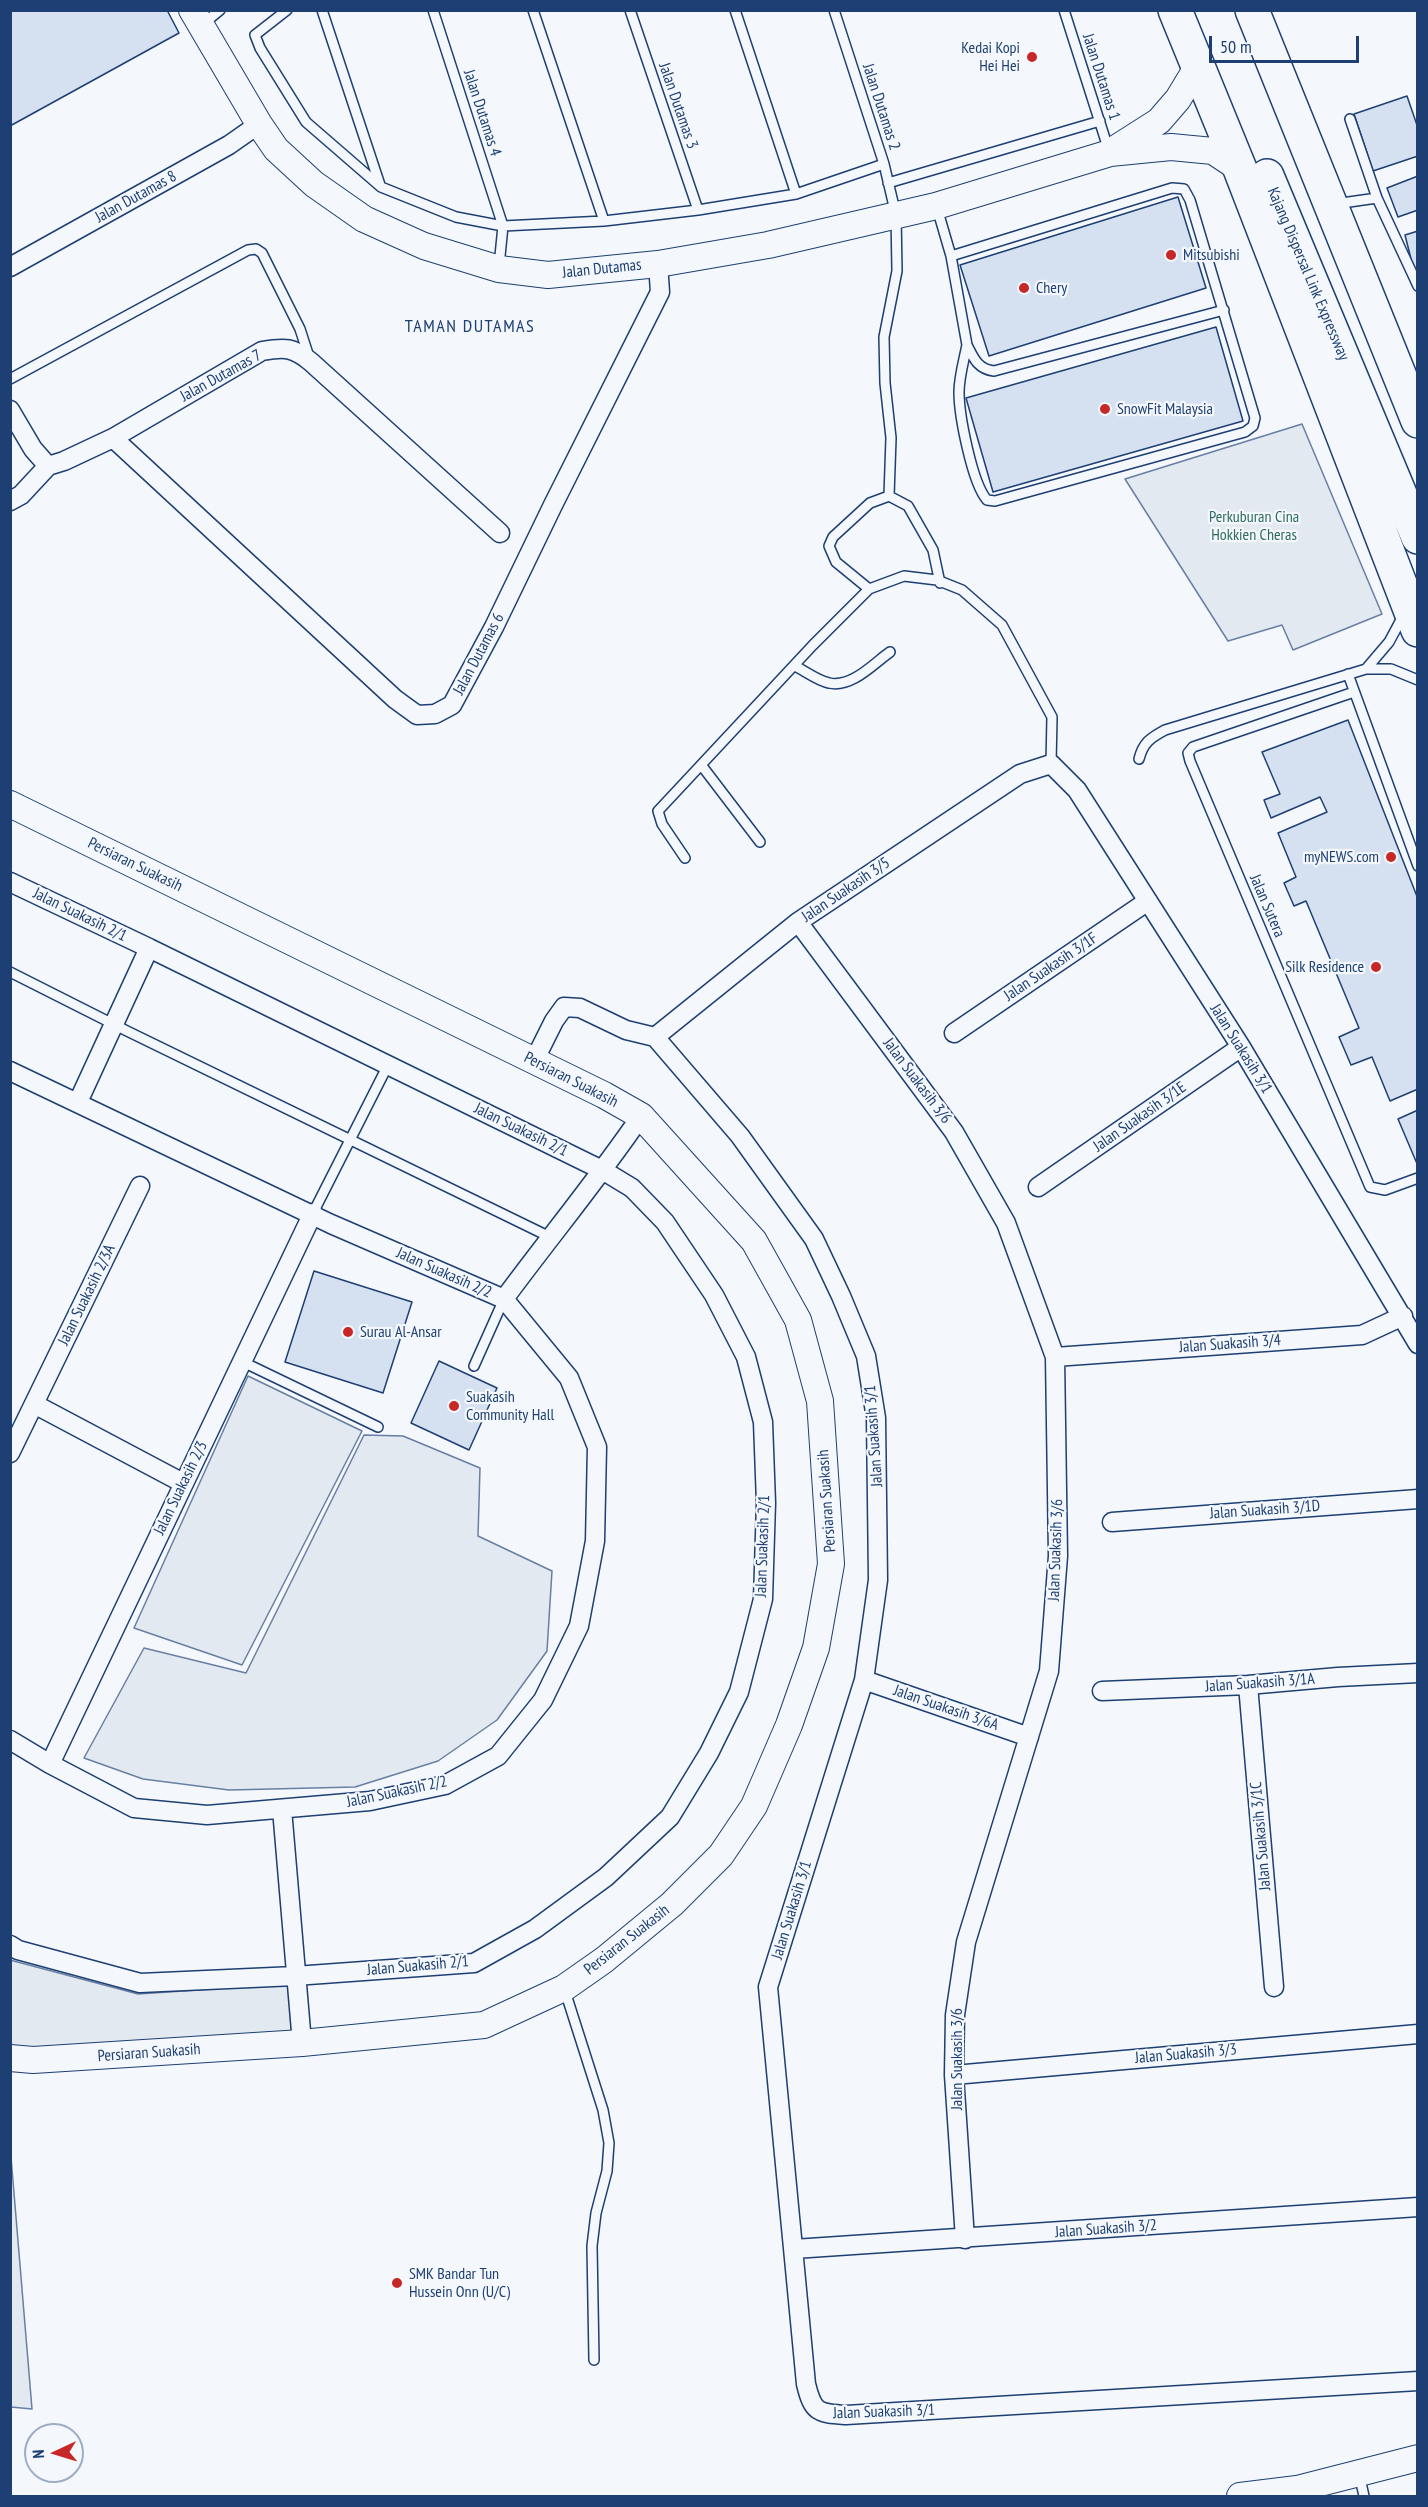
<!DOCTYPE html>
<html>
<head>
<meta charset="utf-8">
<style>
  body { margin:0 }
  #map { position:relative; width:1428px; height:2507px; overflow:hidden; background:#f4f7fb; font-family:"PT Sans Narrow",sans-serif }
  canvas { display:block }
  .frame { position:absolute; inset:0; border:12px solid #1d3f73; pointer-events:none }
  .north { position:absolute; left:24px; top:2423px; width:60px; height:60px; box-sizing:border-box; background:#f4f7fb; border:2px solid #9eadc5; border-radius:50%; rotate:266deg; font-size:16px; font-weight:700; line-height:24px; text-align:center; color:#1d3f73 }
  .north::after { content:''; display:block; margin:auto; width:21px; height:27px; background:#c62828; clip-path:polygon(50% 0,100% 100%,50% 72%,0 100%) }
  .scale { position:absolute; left:1209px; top:36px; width:150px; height:27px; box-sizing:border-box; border:3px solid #1d3f73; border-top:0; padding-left:8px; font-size:18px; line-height:21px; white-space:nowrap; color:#1d3f73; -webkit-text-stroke:4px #f4f7fb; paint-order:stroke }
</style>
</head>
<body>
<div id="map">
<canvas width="1428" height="2507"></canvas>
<div class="frame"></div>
<div class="north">N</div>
<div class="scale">50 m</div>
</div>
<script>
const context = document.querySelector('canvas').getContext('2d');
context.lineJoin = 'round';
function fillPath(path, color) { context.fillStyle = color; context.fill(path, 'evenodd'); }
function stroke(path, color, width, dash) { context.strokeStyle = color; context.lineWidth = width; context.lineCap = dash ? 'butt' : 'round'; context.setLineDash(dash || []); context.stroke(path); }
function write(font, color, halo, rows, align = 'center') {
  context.font = font + ' "PT Sans Narrow",sans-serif'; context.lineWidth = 4.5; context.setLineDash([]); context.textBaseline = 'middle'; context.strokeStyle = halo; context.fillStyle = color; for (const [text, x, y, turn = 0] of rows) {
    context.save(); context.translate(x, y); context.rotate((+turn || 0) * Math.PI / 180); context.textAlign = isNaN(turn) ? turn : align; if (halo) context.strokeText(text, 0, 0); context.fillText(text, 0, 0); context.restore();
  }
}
const green = new Path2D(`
  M 1302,424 L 1382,614 L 1293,650 L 1282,625 L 1228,641 L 1125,479 Z
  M 248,1376 L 362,1431 L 242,1665 L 134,1628 Z
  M 364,1435 L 403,1436 L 480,1468 L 478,1536 L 552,1571 L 547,1651 L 497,1720 L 438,1761 L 355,1787 L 229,1790 L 143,1779 L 84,1758 L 144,1648 L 246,1673 Z
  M 10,1960 L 138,1994 L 288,1984 L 292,2034 L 11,2049 Z
  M 11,2157 L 32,2409 L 11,2407 Z`);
const building = new Path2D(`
  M 10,10 L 167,10 L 179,33 L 10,126 Z
  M 1407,96 L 1418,128 L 1418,156 L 1373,171 L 1354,114 Z
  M 1418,176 L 1418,210 L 1398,217 L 1387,188 Z
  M 1178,197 L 1206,288 L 989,356 L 960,265 Z
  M 1418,231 L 1418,275 L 1415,275 L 1405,235 Z
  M 1216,327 L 1243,421 L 993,492 L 966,398 Z
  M 1348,720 L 1418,899 L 1418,1089 L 1390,1101 L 1372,1057 L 1351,1065 L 1339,1037 L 1359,1028 L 1306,901 L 1294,906 L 1284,883 L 1296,877 L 1278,833 L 1327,812 L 1320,797 L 1271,818 L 1264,800 L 1280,794 L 1262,752 Z
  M 1418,1110 L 1418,1166 L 1398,1119 Z
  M 314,1271 L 412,1302 L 383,1393 L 285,1362 Z
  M 439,1361 L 497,1388 L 469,1450 L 411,1423 Z`);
const lane = new Path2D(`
  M 287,10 L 255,35 L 260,48 L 306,122 L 381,187 L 456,217 L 503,226 L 604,221 L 698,210 L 796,194 L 884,164
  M 322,10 L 380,185
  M 433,10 L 503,226 L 499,266
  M 533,10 L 604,221
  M 630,10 L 698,210
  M 735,10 L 796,194
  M 834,10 L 884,164 L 896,215 L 897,271 L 884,337 L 885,383 L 891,438 L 889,496
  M 1064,10 L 1109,151
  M 203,24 L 220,10
  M 1350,119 L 1377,198
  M 888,183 L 1100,121
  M 1335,204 L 1377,198 L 1418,286
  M 937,208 L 951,256 L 967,345
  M 951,256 L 1172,188 L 1184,189 L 1190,200 L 1255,418 L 1253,426 L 1245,432 L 995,501 L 987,500 C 972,483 959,415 959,392 C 959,377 964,360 967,345 C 974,359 978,369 994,371 L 1224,310
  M 10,379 L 248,250 L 256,249 L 262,253 L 300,329 L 309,357
  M 869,589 L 836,562 L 829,546 L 833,537 L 870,503 L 889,496 L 908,506 L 933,550 L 940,583
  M 795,666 C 805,671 818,681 829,683 C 852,688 873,664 890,652
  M 1366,669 L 1389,642 L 1404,614
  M 1348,674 L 1418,866
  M 1354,692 L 1193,747 L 1188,753 L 1190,761 L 1370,1187 L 1385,1190 L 1418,1178
  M 1139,759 C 1143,743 1150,738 1165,730 L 1366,669 L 1391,669 L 1418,680
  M 702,766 L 760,842
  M 685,858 L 662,824 L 658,811 L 813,645 L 869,589 L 904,576 L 937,580 L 962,590 L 1002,625 L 1052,717 L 1051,764
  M 10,972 L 127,1031 L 550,1237
  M 313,1213 L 388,1065
  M 243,1362 L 378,1427
  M 474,1366 L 504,1299
  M 565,1991 L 603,2110 L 609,2143 L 607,2171 L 596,2213 L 592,2246 L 594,2360
  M 1359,2474 L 1364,2496`);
const street = new Path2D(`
  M 10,267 L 229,145 L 259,124
  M 10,410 L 33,449 L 48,466
  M 113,438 L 395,699 L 417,715 L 435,714 L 452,705 L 494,627 L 553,505 L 660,292 L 658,264
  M 10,501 L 21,495 L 48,466 L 64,461 L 113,438 L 262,351 C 285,347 293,347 311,362 L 500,533
  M 10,882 L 149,948 L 78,1102
  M 798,922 L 954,1132 L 1006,1223 L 1055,1357 L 1058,1556 L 1049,1671 L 966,1942 L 955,2015 L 954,2075 L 965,2239
  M 954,1033 L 1148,901
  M 655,1037 L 798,922 L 1020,774 L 1051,764 L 1077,790 L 1241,1047 L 1418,1344
  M 534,1061 L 554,1021 L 564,1007 L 580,1008 L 626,1030 L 655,1037 L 740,1136 L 814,1239 L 841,1296 L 866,1356 L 876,1418 L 878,1580 L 864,1680 L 768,1987 L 806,2384 C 813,2413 818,2413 846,2415 L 1418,2381
  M 10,1071 L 331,1224 L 504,1299 L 569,1378 L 597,1447 L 595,1541 L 579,1626 L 543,1700 L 498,1756 L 445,1785 L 370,1801 L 207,1815 L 134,1808 L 50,1764 L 10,1740
  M 1038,1187 L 1241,1047
  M 504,1299 C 549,1238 598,1179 641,1116
  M 1055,1357 L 1362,1335 L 1403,1316
  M 34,1404 L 183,1483
  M 10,1453 L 140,1186
  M 1112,1522 L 1418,1499
  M 864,1680 L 1029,1737
  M 1248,1685 L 1274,1987
  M 1102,1691 L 1248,1685 L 1338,1677 L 1418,1673
  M 50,1764 L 313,1213
  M 282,1809 L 302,2043
  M 10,1945 L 18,1950 L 140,1983 L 295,1976 L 474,1963 L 535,1929 L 606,1877 L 670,1817 L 709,1753 L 739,1692 L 763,1599 L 766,1503 L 763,1422 L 746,1357 L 714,1295 L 665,1222 L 632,1188 L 604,1171 L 149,948
  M 954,2075 L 1418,2034
  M 794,2249 L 1418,2207`);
const secondary = new Path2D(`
  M 192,10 L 259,124 L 276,149 L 314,184 L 364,219 L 424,246 L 499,269 L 548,275 L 658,264 L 768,245 L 936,206 L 1110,153 L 1171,147 L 1213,151 L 1240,169
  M 1115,149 L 1159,121 L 1178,99 L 1198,66
  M 10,804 L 604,1095 L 641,1116 L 754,1241 L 798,1320 L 820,1401 L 831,1564 L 816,1648 L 789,1725 L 754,1806 L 721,1855 L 672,1904 L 604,1960 L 564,1988 L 484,2025 L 302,2043 L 33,2060 L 10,2058
  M 1240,2496 L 1297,2489 L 1418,2458`);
const highway = new Path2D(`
  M 1175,10 L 1240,169 L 1418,630
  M 1252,10 L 1418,421
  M 1267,176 L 1418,537`);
const markers = [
  [1032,57,6,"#c62828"],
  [1171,255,6,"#c62828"],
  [1024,288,6,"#c62828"],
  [1105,409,6,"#c62828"],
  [1391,857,6,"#c62828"],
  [1376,967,6,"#c62828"],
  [348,1332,6,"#c62828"],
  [454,1406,6,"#c62828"],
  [397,2283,6,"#c62828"]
];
const poiNames = [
  ["Kedai Kopi",1020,48,"right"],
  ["Hei Hei",1020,66,"right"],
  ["Mitsubishi",1183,255],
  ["Chery",1036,288],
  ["SnowFit Malaysia",1117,409],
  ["myNEWS.com",1379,857,"right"],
  ["Silk Residence",1364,967,"right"],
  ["Surau Al-Ansar",360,1332],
  ["Suakasih",466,1397],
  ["Community Hall",466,1415],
  ["SMK Bandar Tun",409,2274],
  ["Hussein Onn (U/C)",409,2292]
];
const streetNames = [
  ["Jalan Dutamas 1",1101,77,72],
  ["Jalan Dutamas 3",678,106,71],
  ["Jalan Dutamas 2",881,107,72],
  ["Jalan Dutamas 4",482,113,72],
  ["Jalan Dutamas 8",136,197,-29],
  ["Jalan Dutamas",602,269,-6],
  ["Kajang Dispersal Link Expressway",1308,274,67],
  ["Jalan Dutamas 7",221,376,-29],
  ["Jalan Dutamas 6",479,654,-62],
  ["Persiaran Suakasih",135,865,26],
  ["Jalan Suakasih 3/5",846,890,-34],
  ["Jalan Sutera",1267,906,67],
  ["Jalan Suakasih 2/1",80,915,26],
  ["Jalan Suakasih 3/1F",1051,967,-34],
  ["Jalan Suakasih 3/1",1241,1049,58],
  ["Persiaran Suakasih",571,1080,27],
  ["Jalan Suakasih 3/6",917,1081,53],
  ["Jalan Suakasih 3/1E",1140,1117,-35],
  ["Jalan Suakasih 2/1",521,1130,26],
  ["Jalan Suakasih 2/2",444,1273,24],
  ["Jalan Suakasih 2/3A",87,1295,-64],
  ["Jalan Suakasih 3/4",1230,1344,-4],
  ["Jalan Suakasih 3/1",874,1436,-94],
  ["Jalan Suakasih 2/3",181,1488,-64],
  ["Persiaran Suakasih",827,1501,-94],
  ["Jalan Suakasih 3/1D",1265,1510,-4],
  ["Jalan Suakasih 2/1",763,1546,-88],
  ["Jalan Suakasih 3/6",1056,1550,-88],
  ["Jalan Suakasih 3/1A",1260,1683,-4],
  ["Jalan Suakasih 3/6A",946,1708,19],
  ["Jalan Suakasih 2/2",397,1792,-12],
  ["Jalan Suakasih 3/1C",1261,1836,-95],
  ["Jalan Suakasih 3/1",792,1910,-73],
  ["Persiaran Suakasih",627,1940,-38],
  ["Jalan Suakasih 2/1",418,1966,-5],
  ["Persiaran Suakasih",149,2053,-4],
  ["Jalan Suakasih 3/3",1186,2054,-5],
  ["Jalan Suakasih 3/6",957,2059,-90],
  ["Jalan Suakasih 3/2",1106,2229,-4],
  ["Jalan Suakasih 3/1",884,2412,-2]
];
const parkNames = [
  ["Perkuburan Cina",1254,517],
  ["Hokkien Cheras",1254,535]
];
const neighbourhoodNames = [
  ["TAMAN DUTAMAS",470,327]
];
fillPath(green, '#e3e9f0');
stroke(green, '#687fa3', 1.5);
fillPath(building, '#d5e0f0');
stroke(building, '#1d3f73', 1.5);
stroke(lane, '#1d3f73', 12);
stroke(street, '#1d3f73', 21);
stroke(secondary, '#1d3f73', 28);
stroke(highway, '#1d3f73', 36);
stroke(lane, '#f4f7fb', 9);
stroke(street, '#f4f7fb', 18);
stroke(secondary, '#f4f7fb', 26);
stroke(highway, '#f4f7fb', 33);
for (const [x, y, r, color] of markers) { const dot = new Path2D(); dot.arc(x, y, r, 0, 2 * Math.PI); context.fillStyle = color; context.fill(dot); stroke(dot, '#f4f7fb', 2); }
write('16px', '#1d3f73', '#f4f7fb', poiNames, 'left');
write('16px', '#1d3f73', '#f4f7fb', streetNames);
write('16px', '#2c6c60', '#f4f7fb', parkNames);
context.letterSpacing = '1.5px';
write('18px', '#1d3f73', '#f4f7fb', neighbourhoodNames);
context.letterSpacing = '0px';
</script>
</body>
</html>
